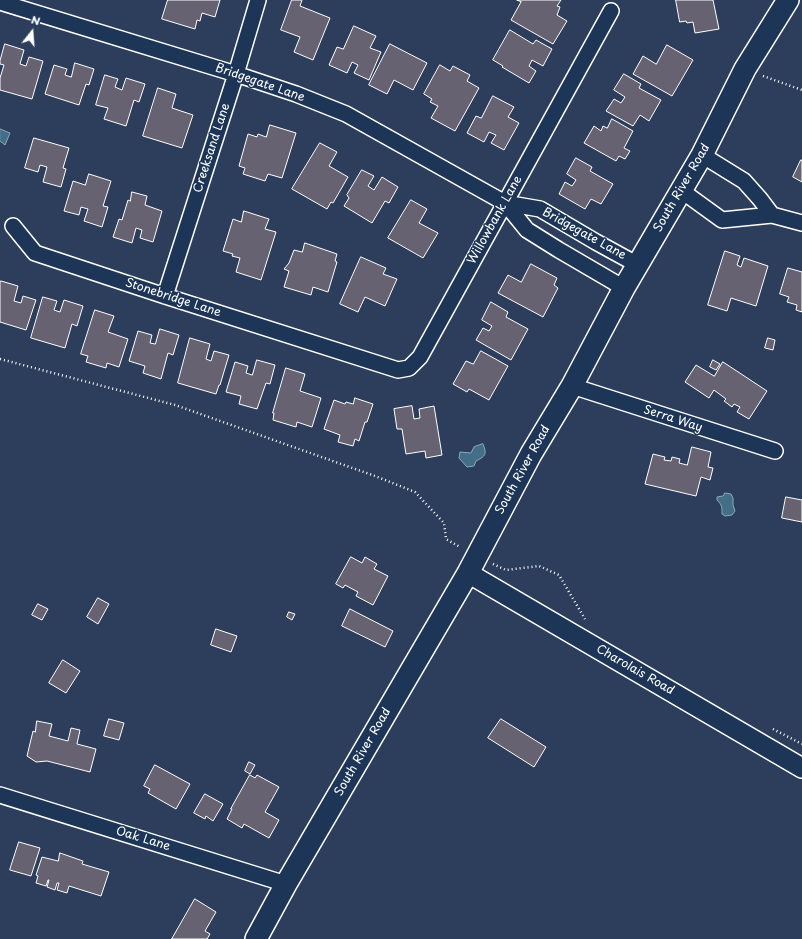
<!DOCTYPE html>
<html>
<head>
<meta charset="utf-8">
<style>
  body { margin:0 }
  #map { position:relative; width:802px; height:939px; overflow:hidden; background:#2c3e5c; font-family:"Playpen Sans",sans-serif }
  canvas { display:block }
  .north { position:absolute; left:12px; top:12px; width:40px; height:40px; -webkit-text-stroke:3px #1d3557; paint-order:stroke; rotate:17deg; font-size:11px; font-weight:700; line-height:16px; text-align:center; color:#fff }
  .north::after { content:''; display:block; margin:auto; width:14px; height:18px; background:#fff; clip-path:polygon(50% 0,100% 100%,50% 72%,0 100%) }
</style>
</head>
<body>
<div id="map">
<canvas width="802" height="939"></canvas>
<div class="north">N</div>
</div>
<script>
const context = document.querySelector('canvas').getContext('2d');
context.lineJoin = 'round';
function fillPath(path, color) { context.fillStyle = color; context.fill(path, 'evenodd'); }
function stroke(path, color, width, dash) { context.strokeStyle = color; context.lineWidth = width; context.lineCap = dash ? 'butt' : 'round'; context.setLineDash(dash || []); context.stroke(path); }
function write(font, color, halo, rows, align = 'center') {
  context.font = font + ' "Playpen Sans",sans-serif'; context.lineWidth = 3; context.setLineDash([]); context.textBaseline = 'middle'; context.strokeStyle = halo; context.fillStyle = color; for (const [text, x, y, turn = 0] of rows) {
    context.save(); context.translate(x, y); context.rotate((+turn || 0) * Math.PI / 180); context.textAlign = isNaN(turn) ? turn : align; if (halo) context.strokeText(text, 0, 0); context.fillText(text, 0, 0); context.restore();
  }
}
const water = new Path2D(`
  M 0,129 L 10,133 L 5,145 L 0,141 Z
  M 483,444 C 487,454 486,456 476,461 L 474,466 L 467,467 L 459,458 L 460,452 L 471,453 L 474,447 Z
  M 725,493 L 731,494 L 733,498 L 733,505 L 735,511 L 732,515 L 725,516 L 722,514 C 722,507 722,505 717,500 L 717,497 L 723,496 Z`);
const building = new Path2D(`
  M 168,0 L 220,0 L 215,17 L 202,13 L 200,21 L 197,20 L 195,29 L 162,19 Z
  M 292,0 L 302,0 L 300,6 L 330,18 L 313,60 L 294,52 L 300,37 L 281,30 Z
  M 517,0 L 561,0 L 557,6 L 560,7 L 557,15 L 567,21 L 553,44 L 511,20 L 521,2 Z
  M 676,0 L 713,0 L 719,29 L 695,33 L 693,22 L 687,23 L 686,21 L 680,22 Z
  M 354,26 L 376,36 L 370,48 L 381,52 L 369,80 L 354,73 L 358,65 L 352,62 L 347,73 L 329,65 L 337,47 L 343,49 Z
  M 510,30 L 533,44 L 536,40 L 552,49 L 543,66 L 532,60 L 529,66 L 536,71 L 529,83 L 502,67 L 503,66 L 493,60 Z
  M 5,44 L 24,50 L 20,64 L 26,66 L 29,57 L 43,61 L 32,99 L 0,90 L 0,78 L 4,65 L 0,64 L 0,61 Z
  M 390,44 L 427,63 L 413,90 L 394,80 L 387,94 L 369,85 Z
  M 667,45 L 693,60 L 672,96 L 633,74 L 643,56 L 656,64 Z
  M 75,63 L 94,69 L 89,85 L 86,84 L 79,105 L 45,94 L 54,65 L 67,69 L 65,75 L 71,77 Z
  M 440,65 L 450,71 L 453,66 L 470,75 L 467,81 L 479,88 L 455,131 L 431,118 L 438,106 L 430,102 L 432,99 L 424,94 Z
  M 624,74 L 641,84 L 639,88 L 661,100 L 649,121 L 640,115 L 633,126 L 606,111 L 614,99 L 621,103 L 625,97 L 614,90 Z
  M 105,75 L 118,79 L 115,87 L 122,90 L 126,78 L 145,84 L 139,102 L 134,100 L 126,126 L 104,119 L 108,108 L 96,105 Z
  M 158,88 L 176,94 L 172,108 L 193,115 L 182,148 L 143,136 Z
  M 493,96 L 514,107 L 508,117 L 519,123 L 504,150 L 491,143 L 496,135 L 489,132 L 484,142 L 467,133 L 476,116 L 481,118 Z
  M 612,119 L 633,131 L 624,148 L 630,151 L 625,159 L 619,156 L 616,161 L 584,143 L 594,126 L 601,131 L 603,126 L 607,128 Z
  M 270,125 L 296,133 L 282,178 L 268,174 L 265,181 L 243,174 L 245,168 L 239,166 L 248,134 L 257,137 L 258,134 L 266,137 Z
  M 34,138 L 69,148 L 63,168 L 66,169 L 61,187 L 43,182 L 47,167 L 40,165 L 38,172 L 25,168 Z
  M 320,143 L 337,152 L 329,166 L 348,177 L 333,203 L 331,202 L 327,209 L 292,189 Z
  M 576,158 L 592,167 L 590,171 L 613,184 L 601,204 L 591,199 L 585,209 L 559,194 L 565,182 L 572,186 L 576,180 L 567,174 Z
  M 801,160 L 802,160 L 802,182 L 793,177 Z
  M 362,170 L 374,176 L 368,186 L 374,190 L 382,177 L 398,187 L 389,203 L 385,201 L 372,223 L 344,206 L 349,198 L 347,195 Z
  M 89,174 L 111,181 L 103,206 L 108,207 L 102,227 L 84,221 L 88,209 L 81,207 L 79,215 L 64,211 L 73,181 L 85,185 Z
  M 132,192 L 147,196 L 145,205 L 162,211 L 153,242 L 140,238 L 142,230 L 136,228 L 132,243 L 113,237 L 119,219 L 122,220 L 128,200 L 130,201 Z
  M 411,200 L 427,209 L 419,223 L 438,233 L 423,258 L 388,238 Z
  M 244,211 L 269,219 L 265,229 L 276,232 L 261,280 L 236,272 L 240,258 L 232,256 L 233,254 L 223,251 L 233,219 L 241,222 Z
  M 305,243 L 337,254 L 335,261 L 337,262 L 328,292 L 313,287 L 311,295 L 284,287 L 289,271 L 284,269 L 289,263 L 294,250 L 302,252 Z
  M 725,251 L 740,256 L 737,265 L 741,267 L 744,258 L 768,266 L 756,306 L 731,298 L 727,311 L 708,305 Z
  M 361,257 L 386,268 L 383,274 L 397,279 L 385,306 L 365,297 L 358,312 L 340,304 Z
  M 531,264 L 557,278 L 554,285 L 558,288 L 543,317 L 498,293 L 508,275 L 521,282 Z
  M 788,268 L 802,272 L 802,312 L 796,310 L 797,305 L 787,302 L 789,297 L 780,294 Z
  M 1,281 L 18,286 L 14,301 L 21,303 L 23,296 L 36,300 L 26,330 L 0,322 L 0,283 Z
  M 43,297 L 57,301 L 54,310 L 60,312 L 64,300 L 83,306 L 77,326 L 72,324 L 65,348 L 31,338 Z
  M 491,302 L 508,312 L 506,317 L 528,329 L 511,360 L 476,340 L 483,328 L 489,331 L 492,326 L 482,320 Z
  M 95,310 L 114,316 L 108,332 L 128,339 L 119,367 L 107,363 L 106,368 L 86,362 L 88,356 L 81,354 Z
  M 160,329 L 179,335 L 173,355 L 168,353 L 161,379 L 143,373 L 145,366 L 129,361 L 138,331 L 152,335 L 150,343 L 155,344 Z
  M 190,338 L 210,344 L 206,359 L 211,361 L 214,351 L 229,355 L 220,385 L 219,385 L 216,394 L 178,383 Z
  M 768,338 L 775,340 L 773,350 L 765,348 Z
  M 481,351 L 508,366 L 489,400 L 469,389 L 467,392 L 453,384 L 466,361 L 473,364 Z
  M 257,360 L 275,365 L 270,384 L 266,383 L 257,409 L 239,404 L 241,396 L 226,392 L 235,362 L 248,366 L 246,373 L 252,375 Z
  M 713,360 L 720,364 L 716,370 L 710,367 Z
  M 723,362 L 767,391 L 749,419 L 737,412 L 740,407 L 734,404 L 732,407 L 724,401 L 726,399 L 714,390 L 709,398 L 685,382 L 696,365 L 714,376 Z
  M 286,368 L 305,374 L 300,391 L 321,398 L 312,427 L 297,422 L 296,427 L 273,420 L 274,413 L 273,413 Z
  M 355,398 L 373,404 L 367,422 L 365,422 L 359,441 L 355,439 L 353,446 L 338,442 L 340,435 L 324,429 L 334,400 L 345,404 L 346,402 L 353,404 Z
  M 412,406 L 414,419 L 420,418 L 419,409 L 434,406 L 442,455 L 426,458 L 425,451 L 406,454 L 402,429 L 397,429 L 394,409 Z
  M 692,447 L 711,452 L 708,467 L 713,468 L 710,480 L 701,477 L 696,496 L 645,484 L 653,454 L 665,457 L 664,460 L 671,461 L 672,457 L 680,459 L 679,463 L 687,465 Z
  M 786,497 L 802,500 L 802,522 L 782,518 Z
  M 351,557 L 362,563 L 365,557 L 377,564 L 374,569 L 388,576 L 373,605 L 356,596 L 358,592 L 345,585 L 343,588 L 336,584 Z
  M 98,598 L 109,604 L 98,624 L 87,617 Z
  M 38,604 L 48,609 L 42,620 L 32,615 Z
  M 350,609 L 393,631 L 385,647 L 342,626 Z
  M 289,612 L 295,614 L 292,620 L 287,617 Z
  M 216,629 L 237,636 L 231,652 L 211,645 Z
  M 63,660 L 80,671 L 66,693 L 49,683 Z
  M 109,719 L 124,723 L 119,740 L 104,736 Z
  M 501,719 L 546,747 L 534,767 L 488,738 Z
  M 37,721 L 52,724 L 49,736 L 68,741 L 71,728 L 80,730 L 77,744 L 96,749 L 90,772 L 47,761 L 36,762 L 27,756 L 33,731 L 35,732 Z
  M 249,762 L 255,765 L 250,774 L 245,771 Z
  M 155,765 L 190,784 L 176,809 L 148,793 L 150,789 L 144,786 Z
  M 250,775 L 255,778 L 257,775 L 279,787 L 265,812 L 279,820 L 269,838 L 244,824 L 242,828 L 227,819 L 232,809 L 231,809 Z
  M 205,794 L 223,804 L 213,821 L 206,816 L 205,819 L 194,813 Z
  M 19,842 L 40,848 L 31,876 L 10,870 Z
  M 60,853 L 83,861 L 82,864 L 109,872 L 101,896 L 69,886 L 67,893 L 57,890 L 59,883 L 57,883 L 55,890 L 47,887 L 49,880 L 48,880 L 46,886 L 36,883 L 38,876 L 36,875 L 42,857 L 58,861 Z
  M 195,899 L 216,912 L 205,931 L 210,934 L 207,939 L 172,939 Z`);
const path = new Path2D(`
  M 763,76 L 802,90
  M 0,359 L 175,405 L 375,476 L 415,492 L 444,523 L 446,539 L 460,547
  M 493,564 L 506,570 L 539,566 L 559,575 L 585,619
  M 773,729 L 802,744`);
const minor = new Path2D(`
  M 0,2 L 236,74 L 296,94 L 346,114 L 505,203
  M 682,191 L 722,220 L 772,215 L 760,199 L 744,181 L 702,155
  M 772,215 L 802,223
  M 13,226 L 35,253 L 165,296 L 398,370 L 409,368 L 420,357 L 611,11
  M 624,288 L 559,250 L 527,230 L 505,203 L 540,209 L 596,242 L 638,265
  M 165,296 L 236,74 L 258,0
  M 572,386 L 775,451
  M 0,795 L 286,884`);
const tertiary = new Path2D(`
  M 468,573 L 802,768`);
const secondary = new Path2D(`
  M 256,939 L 286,884 L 468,573 L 531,454 L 572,386 L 624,288 L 702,155 L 745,69 L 788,0`);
const streetNames = [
  ["Bridgegate Lane",260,83,19],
  ["Creeksand Lane",212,148,-72],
  ["South River Road",682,188,-60],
  ["Willowbank Lane",495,220,-61],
  ["Bridgegate Lane",584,234,29],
  ["Stonebridge Lane",173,298,18],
  ["Serra Way",673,419,18],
  ["South River Road",523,470,-61],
  ["Charolais Road",635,670,30],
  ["South River Road",363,752,-60],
  ["Oak Lane",143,839,17]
];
fillPath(water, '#426e88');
stroke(water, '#8ea8b8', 1);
fillPath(building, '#666271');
stroke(building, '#fff', 1);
stroke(minor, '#fff', 18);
stroke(tertiary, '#fff', 22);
stroke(secondary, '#fff', 24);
stroke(path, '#fff', 2.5, [1, 3]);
stroke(minor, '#1d3557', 15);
stroke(tertiary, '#1d3557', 19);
stroke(secondary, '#1d3557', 21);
write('12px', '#fff', '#1d3557', streetNames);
</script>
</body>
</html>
